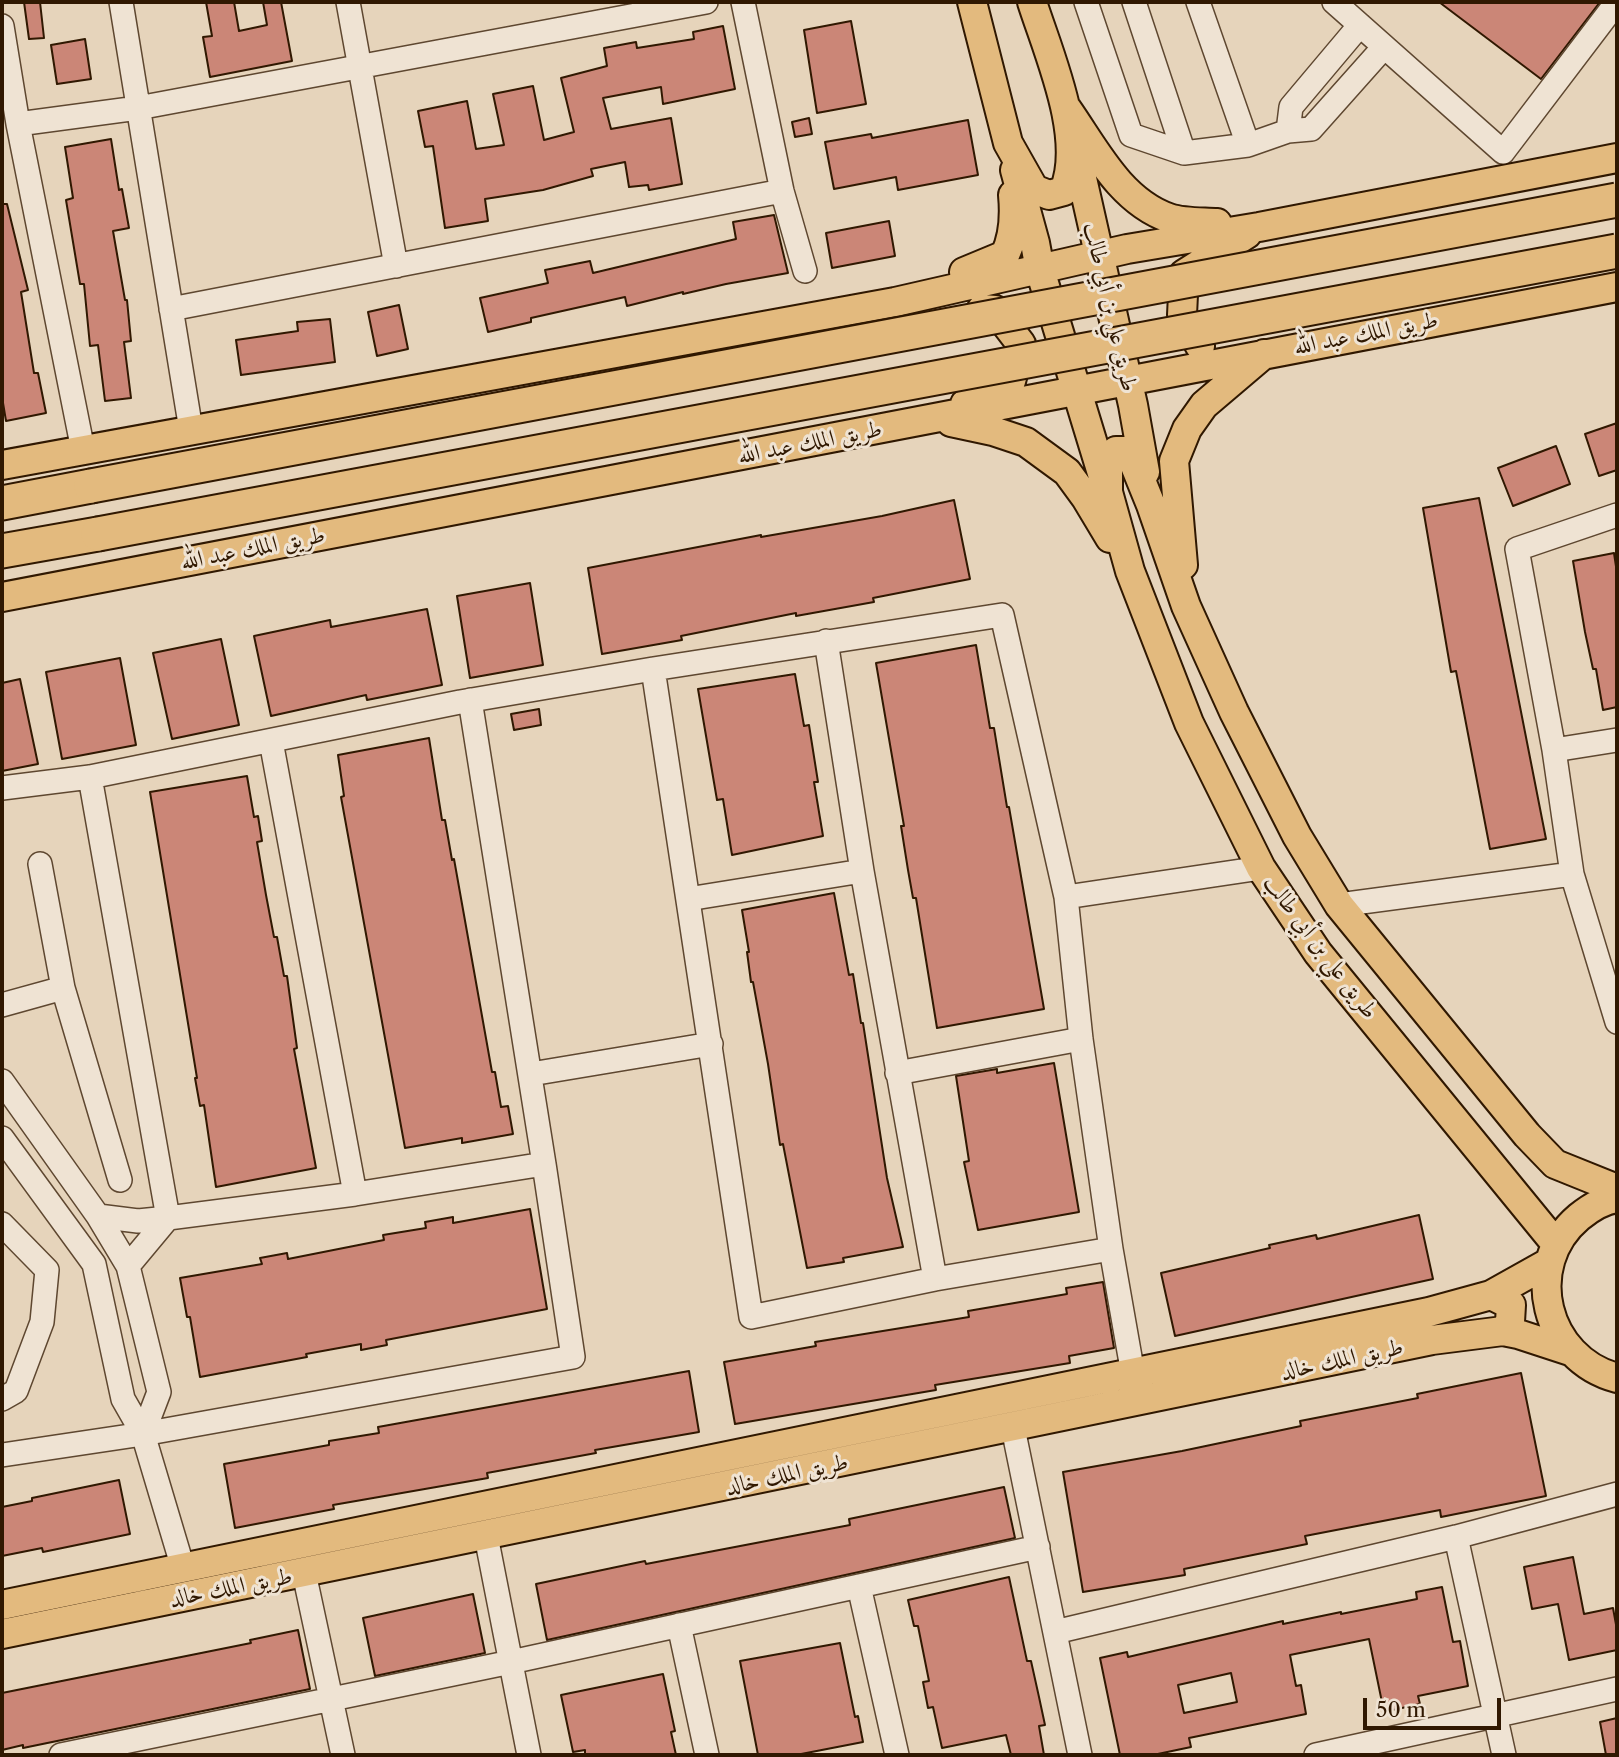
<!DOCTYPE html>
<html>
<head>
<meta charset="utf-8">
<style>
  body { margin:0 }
  #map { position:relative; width:1619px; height:1757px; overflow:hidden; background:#e6d4bb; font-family:"Libre Caslon Text",serif }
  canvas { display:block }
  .frame { position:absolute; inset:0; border:4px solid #301801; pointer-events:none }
  .scale { position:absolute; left:1363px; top:1698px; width:138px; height:32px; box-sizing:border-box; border:4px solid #301801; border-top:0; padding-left:9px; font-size:21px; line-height:24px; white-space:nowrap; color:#301801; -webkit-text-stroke:5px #efe3d3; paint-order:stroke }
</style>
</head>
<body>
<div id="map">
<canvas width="1619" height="1757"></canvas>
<div class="frame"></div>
<div class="scale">50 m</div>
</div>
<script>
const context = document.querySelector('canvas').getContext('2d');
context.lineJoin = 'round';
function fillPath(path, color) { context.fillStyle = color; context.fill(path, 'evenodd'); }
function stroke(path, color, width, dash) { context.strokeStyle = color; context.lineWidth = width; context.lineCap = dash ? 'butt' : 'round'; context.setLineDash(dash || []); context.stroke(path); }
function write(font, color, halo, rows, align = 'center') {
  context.font = font + ' "Libre Caslon Text",Amiri,serif'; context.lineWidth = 6; context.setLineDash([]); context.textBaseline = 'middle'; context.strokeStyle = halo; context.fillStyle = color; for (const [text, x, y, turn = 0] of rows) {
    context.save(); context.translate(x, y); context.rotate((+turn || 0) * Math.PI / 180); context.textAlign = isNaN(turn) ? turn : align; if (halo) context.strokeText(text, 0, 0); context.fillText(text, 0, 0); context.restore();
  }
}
const building = new Path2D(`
  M 24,2 L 40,2 L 44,38 L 29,39 Z
  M 206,2 L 234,2 L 239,31 L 267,25 L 263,2 L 281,2 L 292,61 L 210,77 L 203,37 L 212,36 Z
  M 1439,2 L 1600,2 L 1541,79 Z
  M 851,21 L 866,104 L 817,113 L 804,30 Z
  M 723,26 L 735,89 L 663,104 L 661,87 L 603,98 L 611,129 L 671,118 L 682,184 L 649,190 L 648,185 L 629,187 L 625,162 L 591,169 L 593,176 L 543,190 L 485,199 L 488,221 L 445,228 L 433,146 L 425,147 L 418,111 L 467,101 L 476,149 L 504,145 L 493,94 L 533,86 L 544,140 L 574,132 L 561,78 L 607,66 L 604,48 L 636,42 L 637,48 L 694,39 L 693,32 Z
  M 85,39 L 91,79 L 57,84 L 51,45 Z
  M 809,118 L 812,134 L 795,137 L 792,122 Z
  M 968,120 L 978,175 L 898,190 L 896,177 L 834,189 L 825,142 L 871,134 L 872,138 Z
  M 111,139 L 119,190 L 122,189 L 129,228 L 113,231 L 125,300 L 127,300 L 131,341 L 124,342 L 131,398 L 105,401 L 98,345 L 90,346 L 84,284 L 80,284 L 66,200 L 73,198 L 65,147 Z
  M 2,204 L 7,204 L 28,290 L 21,292 L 34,373 L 38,373 L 46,413 L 6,421 L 2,397 Z
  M 774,215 L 788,273 L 726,284 L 683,294 L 683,292 L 627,306 L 625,297 L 531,318 L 531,322 L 488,332 L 480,298 L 548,283 L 545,270 L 590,261 L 593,273 L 736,239 L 733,222 Z
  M 889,221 L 895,256 L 832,268 L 826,233 Z
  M 399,305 L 408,349 L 377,356 L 368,312 Z
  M 330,319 L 335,362 L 241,375 L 236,340 L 298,331 L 297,322 Z
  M 1617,423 L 1617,470 L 1599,476 L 1585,434 Z
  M 1556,446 L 1570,484 L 1513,506 L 1498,468 Z
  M 1479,498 L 1546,839 L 1490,849 L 1456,671 L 1451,672 L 1423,508 Z
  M 954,500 L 970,579 L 873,598 L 874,602 L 796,616 L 796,613 L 681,636 L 682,640 L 602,654 L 588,568 L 761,535 L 761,537 L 882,516 Z
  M 1614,553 L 1617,573 L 1617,707 L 1603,710 L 1596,669 L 1593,669 L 1585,632 L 1573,561 Z
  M 530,583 L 543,665 L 470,678 L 457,596 Z
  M 427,609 L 442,685 L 367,700 L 366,695 L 271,716 L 254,636 L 330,620 L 331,627 Z
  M 221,639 L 239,725 L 172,739 L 153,653 Z
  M 976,645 L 990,728 L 994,728 L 1007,807 L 1009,807 L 1044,1009 L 937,1028 L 916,898 L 913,898 L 908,870 L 901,826 L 904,826 L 876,663 Z
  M 120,658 L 136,745 L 62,759 L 46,672 Z
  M 795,674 L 804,726 L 809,725 L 818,782 L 814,782 L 823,836 L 732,855 L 723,799 L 717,800 L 698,689 Z
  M 20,679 L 38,764 L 2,771 L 2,683 Z
  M 539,709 L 541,725 L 514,730 L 511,714 Z
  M 429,738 L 442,820 L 445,820 L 452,860 L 454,859 L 492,1072 L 495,1072 L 501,1107 L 508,1106 L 513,1134 L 462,1143 L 462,1138 L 405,1148 L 341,797 L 344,796 L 338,755 Z
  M 247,776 L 254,817 L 258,816 L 262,841 L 257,842 L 266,895 L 274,937 L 277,937 L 284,976 L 287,976 L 297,1048 L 294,1049 L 316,1168 L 216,1187 L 204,1105 L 200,1106 L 195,1078 L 197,1078 L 150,792 Z
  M 834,893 L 849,975 L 853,974 L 861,1023 L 863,1023 L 887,1178 L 903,1247 L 843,1258 L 844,1262 L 807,1268 L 783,1144 L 780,1145 L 768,1064 L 753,982 L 751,982 L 747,952 L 749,952 L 742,910 Z
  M 1054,1063 L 1079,1212 L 978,1230 L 964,1162 L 969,1161 L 956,1076 L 997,1069 L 997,1073 Z
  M 530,1209 L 547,1309 L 386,1340 L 387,1345 L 361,1350 L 361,1344 L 306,1354 L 307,1357 L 200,1377 L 190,1317 L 187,1317 L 180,1278 L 262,1264 L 260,1258 L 287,1253 L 288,1259 L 384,1240 L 383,1235 L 426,1228 L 425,1222 L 453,1217 L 453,1223 Z
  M 1419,1215 L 1433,1279 L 1175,1336 L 1161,1273 L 1270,1248 L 1269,1245 L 1316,1235 L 1317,1239 Z
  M 1103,1282 L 1114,1348 L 1069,1356 L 1070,1363 L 935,1385 L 936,1390 L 735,1424 L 724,1362 L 816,1346 L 815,1342 L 969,1317 L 968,1311 L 1067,1294 L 1066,1288 Z
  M 689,1371 L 699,1432 L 595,1450 L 596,1453 L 487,1473 L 488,1478 L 333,1505 L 334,1509 L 235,1528 L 224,1464 L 329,1445 L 329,1441 L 379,1433 L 378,1427 Z
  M 1521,1373 L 1546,1496 L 1441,1517 L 1440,1510 L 1305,1536 L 1307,1544 L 1184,1569 L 1185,1575 L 1083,1592 L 1063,1472 L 1182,1451 L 1301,1426 L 1300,1421 L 1418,1398 L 1417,1394 Z
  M 119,1480 L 130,1534 L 43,1552 L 42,1548 L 2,1556 L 2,1507 L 32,1501 L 32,1498 Z
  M 1004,1487 L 1015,1538 L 547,1640 L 536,1584 L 645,1561 L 646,1564 L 850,1525 L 849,1519 Z
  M 1573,1557 L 1584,1614 L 1613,1608 L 1617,1630 L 1617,1650 L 1569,1660 L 1558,1604 L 1532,1609 L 1524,1567 Z
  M 1009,1577 L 1027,1661 L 1031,1661 L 1039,1697 L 1045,1725 L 1039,1726 L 1044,1755 L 1011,1755 L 1006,1735 L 942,1748 L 933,1707 L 928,1708 L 923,1682 L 929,1681 L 918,1626 L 914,1626 L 908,1600 Z
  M 1442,1587 L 1453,1642 L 1460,1641 L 1468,1686 L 1418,1696 L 1420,1704 L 1384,1712 L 1369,1639 L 1290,1655 L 1296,1686 L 1301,1685 L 1306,1714 L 1189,1738 L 1191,1747 L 1153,1755 L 1120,1755 L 1100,1658 L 1127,1652 L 1128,1657 L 1283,1621 L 1283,1624 L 1341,1612 L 1341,1614 L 1417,1599 L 1416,1592 ZM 1231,1673 L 1237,1702 L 1184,1713 L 1178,1685 Z
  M 473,1594 L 485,1653 L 375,1676 L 363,1618 Z
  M 298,1630 L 310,1689 L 23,1748 L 23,1745 L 2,1750 L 2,1693 L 251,1643 L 250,1640 Z
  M 840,1643 L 855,1717 L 858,1716 L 863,1742 L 796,1755 L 758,1755 L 740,1661 Z
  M 663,1674 L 675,1731 L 671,1732 L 676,1755 L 585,1755 L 585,1750 L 573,1752 L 561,1695 Z
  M 1617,1718 L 1617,1755 L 1606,1755 L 1600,1722 Z`);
const minor = new Path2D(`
  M 121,2 L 191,430
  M 348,2 L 396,266
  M 743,2 L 782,191 L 805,271
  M 1086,2 L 1131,135 L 1184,153
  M 1134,2 L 1184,153 L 1248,145 L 1198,2
  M 1334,2 L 1503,152 L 1617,2
  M 2,26 L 18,124 L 83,450
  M 18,124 L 138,108 L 706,2
  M 1288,131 L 1291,107 L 1360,25
  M 1248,145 L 1288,131 L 1311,129 L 1384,47
  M 171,309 L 782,191
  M 1617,515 L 1517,549 L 1554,750 L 1572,874 L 1617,1022
  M 1002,615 L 1066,897 L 1081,1039 L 1111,1249 L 935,1279 L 751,1317 L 653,669 Z
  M 826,641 L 862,871 L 935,1279
  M 271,741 L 355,1194
  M 1554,750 L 1617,740
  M 90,777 L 168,1218 L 355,1194 L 544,1164 L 470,700
  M 2,788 L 90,777 L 460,702 L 653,669
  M 40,864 L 63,988 L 120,1180
  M 1066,897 L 1261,868
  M 688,899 L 862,871
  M 1339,905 L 1572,874
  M 2,1005 L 63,988
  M 897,1073 L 1081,1039
  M 531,1074 L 711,1044
  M 2,1081 L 98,1216 L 128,1266 L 159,1392 L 143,1434
  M 2,1138 L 94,1264 L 123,1399 L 143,1434 L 183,1568
  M 98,1216 L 138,1221 L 168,1218
  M 2,1224 L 47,1270 L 42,1322 L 16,1391 L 2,1399
  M 1111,1249 L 1133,1374
  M 128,1266 L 168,1218
  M 1013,1428 L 1080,1755
  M 2,1455 L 143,1434 L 573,1357 L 544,1164
  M 486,1536 L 529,1755
  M 1456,1537 L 1504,1755
  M 304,1573 L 343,1755
  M 859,1586 L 897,1755
  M 679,1625 L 707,1755
  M 1055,1632 L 1456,1537 L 1617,1494
  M 61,1755 L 511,1662 L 1038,1547
  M 1316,1755 L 1617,1689`);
const major = new Path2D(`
  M 972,2 L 1008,143 L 1034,189 L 1049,195 L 1064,191 C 1086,138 1049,55 1032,2
  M 1067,109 C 1095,149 1120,201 1169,218 C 1183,223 1202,222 1217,223
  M 1077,156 L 1133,405 L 1145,472
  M 1015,170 L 1035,243 L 1040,270 L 1104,480
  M 964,272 L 1005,255 C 1014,236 1015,216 1013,195
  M 1200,346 L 1182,315 L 1184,274 L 1247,234
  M 965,404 L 1011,381 L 1021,344 L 995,310 L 982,309
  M 951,422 L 993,431 L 1026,442 L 1067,472 L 1086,498 L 1110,538
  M 2,465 L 895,302 L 1127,249 L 1259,227 L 1617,158
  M 1183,565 L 1174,461 L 1187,429 L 1204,405 L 1264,354
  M 2,597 L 1617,287
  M 1617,1198 C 1603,1200 1590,1208 1579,1217 C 1521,1266 1545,1359 1617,1378
  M 1556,1244 L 1318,953 L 1261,868 L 1189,723 L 1130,571 L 1108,492 L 1108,459 L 1116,451 L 1129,451 L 1151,505 L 1186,606 L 1234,712 L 1297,836 L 1339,905 L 1527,1135 L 1555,1164 L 1617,1189
  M 1491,1295 L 1511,1305 L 1510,1322 L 1503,1331
  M 2,1605 L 1429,1312 L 1491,1295 L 1550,1262
  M 2,1634 L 1432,1340 L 1503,1331 L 1518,1334 L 1570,1351`);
const highway = new Path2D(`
  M 2,503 L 91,486
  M 2,551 L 98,534`);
const highwayBridge = new Path2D(`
  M 91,486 L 1617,200
  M 98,534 L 1617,251`);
const streetNames = [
  ["طريق علي بن أبي طالب",1110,307,77],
  ["طريق الملك عبد الله",1366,334,-11],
  ["طريق الملك عبد الله",810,443,-11],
  ["طريق الملك عبد الله",253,549,-11],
  ["طريق علي بن أبي طالب",1320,947,53],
  ["طريق الملك خالد",1342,1360,-12],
  ["طريق الملك خالد",787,1475,-12],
  ["طريق الملك خالد",231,1588,-11]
];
fillPath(building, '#cb8677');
stroke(building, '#301801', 2);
stroke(minor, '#5e4730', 26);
stroke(major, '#301801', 32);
stroke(highway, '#301801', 37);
stroke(minor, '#efe3d3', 23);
stroke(major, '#e3ba7e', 28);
stroke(highway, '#e3ba7e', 33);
stroke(highwayBridge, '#301801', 37, []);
stroke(highwayBridge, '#e3ba7e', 33);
write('23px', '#301801', '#efe3d3', streetNames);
</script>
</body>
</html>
